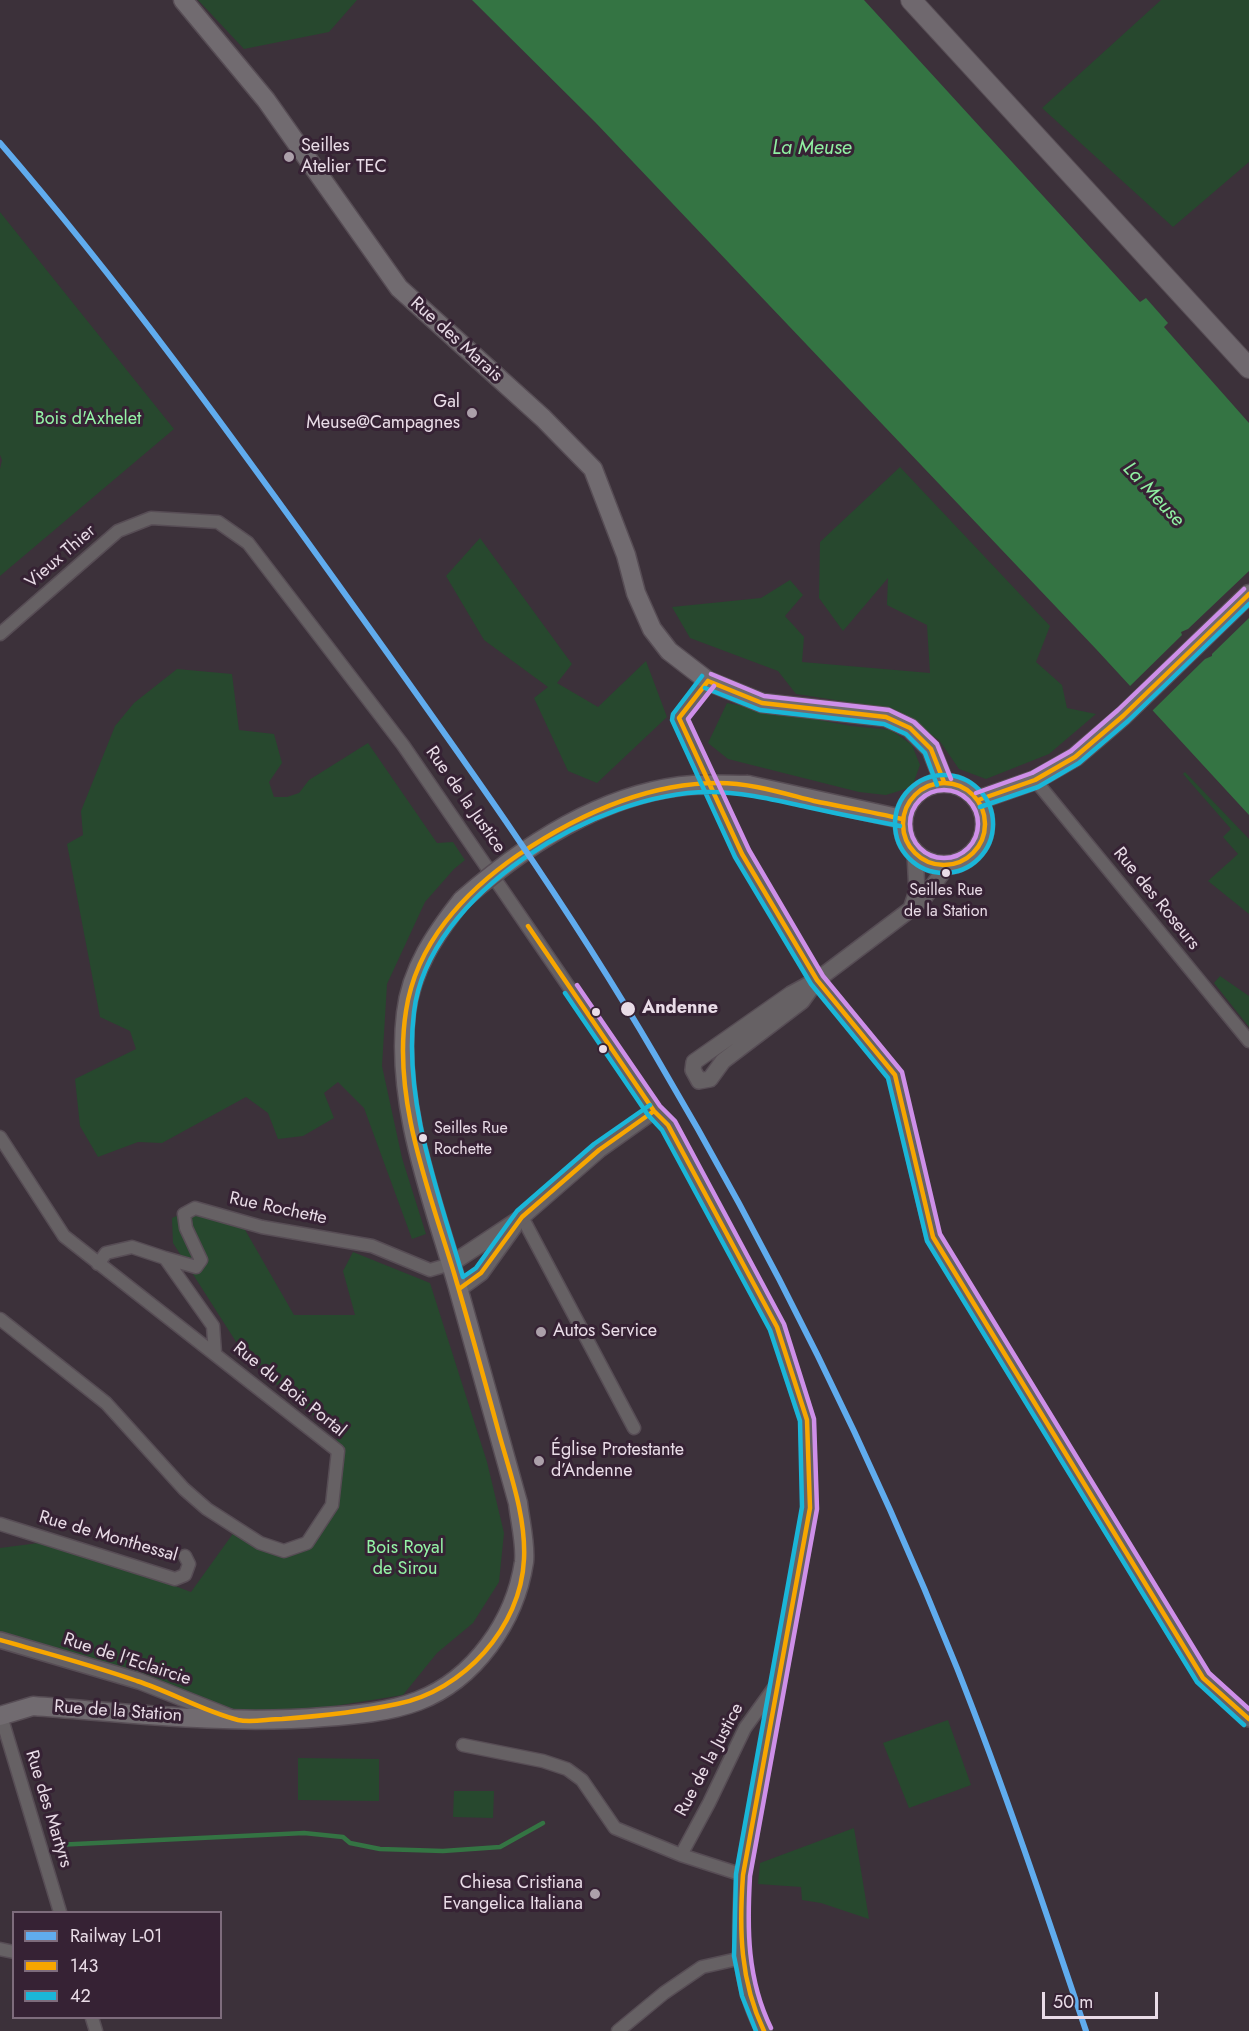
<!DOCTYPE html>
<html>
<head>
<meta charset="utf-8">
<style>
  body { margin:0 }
  #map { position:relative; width:1249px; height:2031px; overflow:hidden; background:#3c313a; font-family:Jost,sans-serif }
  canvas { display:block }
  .legend { position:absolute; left:12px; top:1911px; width:210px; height:108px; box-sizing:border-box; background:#362234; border:2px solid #7e6c7c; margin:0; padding:8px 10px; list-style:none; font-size:18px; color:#e9dce7 }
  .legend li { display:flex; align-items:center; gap:12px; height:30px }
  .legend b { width:30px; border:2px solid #7e6c7c }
  .scale { position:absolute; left:1042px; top:1992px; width:116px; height:27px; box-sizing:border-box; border:3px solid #e9dce7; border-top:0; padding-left:8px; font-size:18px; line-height:21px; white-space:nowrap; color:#e9dce7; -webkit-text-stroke:4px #362234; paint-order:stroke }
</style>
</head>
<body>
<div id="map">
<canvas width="1249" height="2031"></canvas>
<ul class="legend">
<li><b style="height:8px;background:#60acee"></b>Railway L-01</li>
<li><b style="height:8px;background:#f7a600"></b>143</li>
<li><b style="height:8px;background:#1ab6d8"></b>42</li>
</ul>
<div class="scale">50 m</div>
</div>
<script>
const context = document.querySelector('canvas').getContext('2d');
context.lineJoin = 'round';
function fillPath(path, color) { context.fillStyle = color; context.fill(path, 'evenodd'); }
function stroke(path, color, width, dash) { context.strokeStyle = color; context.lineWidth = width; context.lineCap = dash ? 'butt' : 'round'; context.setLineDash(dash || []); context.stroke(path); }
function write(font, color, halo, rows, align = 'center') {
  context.font = font + ' Jost,sans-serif'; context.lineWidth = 6; context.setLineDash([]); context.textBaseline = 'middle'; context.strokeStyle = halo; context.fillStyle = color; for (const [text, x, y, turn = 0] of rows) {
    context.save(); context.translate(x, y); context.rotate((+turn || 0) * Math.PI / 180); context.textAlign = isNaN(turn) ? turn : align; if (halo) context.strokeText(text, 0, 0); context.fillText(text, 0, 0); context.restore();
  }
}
const green = new Path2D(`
  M 198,0 L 357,0 L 329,32 L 244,49 Z
  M 1161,0 L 1249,0 L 1249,162 L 1173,227 L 1042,108 Z
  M 0,212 L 174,429 L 0,576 L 0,469 L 2,460 L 0,455 Z
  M 900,467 L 1050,626 L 1036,662 L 1062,685 L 1067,708 L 1096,714 L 1049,754 L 986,779 L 959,769 L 939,740 L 894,709 L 796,694 L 778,671 L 690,638 L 672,607 L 761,598 L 790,580 L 803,595 L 785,616 L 804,637 L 802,662 L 930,673 L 927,625 L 887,605 L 888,578 L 843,631 L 819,598 L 820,542 Z
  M 480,538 L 572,664 L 557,683 L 598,707 L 646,661 L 667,717 L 597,783 L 568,771 L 534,698 L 548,687 L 484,640 L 446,576 Z
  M 177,669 L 232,674 L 239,730 L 274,734 L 282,763 L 269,782 L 274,797 L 287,797 L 299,793 L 309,780 L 368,743 L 437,843 L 453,842 L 465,860 L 454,869 L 425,902 L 387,984 L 382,1066 L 402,1158 L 426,1234 L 412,1239 L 364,1108 L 338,1082 L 324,1093 L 334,1118 L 303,1136 L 278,1139 L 268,1113 L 246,1097 L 162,1143 L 138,1142 L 98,1157 L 80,1126 L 75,1079 L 136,1049 L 130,1031 L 100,1017 L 67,844 L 83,835 L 81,811 L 115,726 L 134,703 Z
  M 727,703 L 851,726 L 891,730 L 912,745 L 920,765 L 912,787 L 886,795 L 859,792 L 728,759 L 708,743 Z
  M 1185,772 L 1249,839 L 1249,914 L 1208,881 L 1238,854 L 1223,837 L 1231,829 L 1183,774 Z
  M 1220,976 L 1249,996 L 1249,1027 L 1214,983 Z
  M 195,1208 L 240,1221 L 294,1315 L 355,1315 L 343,1271 L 353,1252 L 430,1283 L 487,1462 L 504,1533 L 499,1582 L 473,1623 L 437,1653 L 403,1695 L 241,1721 L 0,1641 L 0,1548 L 54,1541 L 191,1592 L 237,1528 L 284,1551 L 307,1543 L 332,1505 L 337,1436 L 247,1359 L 173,1243 L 172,1218 Z
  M 948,1720 L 971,1785 L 909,1808 L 883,1743 Z
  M 298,1758 L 379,1759 L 379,1801 L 298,1800 Z
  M 454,1791 L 494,1791 L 493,1818 L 453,1817 Z
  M 854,1828 L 869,1919 L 821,1903 L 802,1900 L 801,1887 L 758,1884 L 760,1863 Z`);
const water = new Path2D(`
  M 472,0 L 864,0 L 1140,302 L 1146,298 L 1168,323 L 1164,327 L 1249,423 L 1249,815 L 1096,649 L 595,122 Z`);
const pier = new Path2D(`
  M 1249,571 L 1249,618 L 1212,654 L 1212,656 L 1205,659 L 1151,712 L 1128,688 L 1182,635 L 1181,632 L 1188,629 Z`);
const stream = new Path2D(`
  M 55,1845 L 304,1833 L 343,1837 L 350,1843 L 380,1849 L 443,1851 L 500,1847 L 543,1823`);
const minor = new Path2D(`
  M 0,634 L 118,531 L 151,518 L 218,522 L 248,543 L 403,745 L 654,1111
  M 1035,780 L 1249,1041
  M 0,1137 L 64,1236 L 338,1451 L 332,1505 L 307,1543 L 284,1551 L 260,1543 L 207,1509 L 184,1489 L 106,1403 L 0,1319
  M 522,1217 L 634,1428
  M 165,1258 L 196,1267 L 201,1260 L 186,1228 L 184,1214 L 195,1208 L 262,1227 L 372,1246 L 430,1270 L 451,1264
  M 98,1264 L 106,1253 L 132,1247 L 165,1258 L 213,1326 L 215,1353
  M 0,1524 L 175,1579 L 185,1575 L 189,1564 L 185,1556
  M 1,1716 L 60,1912
  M 463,1745 L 543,1761 L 567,1769 L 582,1780 L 615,1828 L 681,1855 L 743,1875
  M 681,1855 L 709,1803 L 745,1728 L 776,1685
  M 0,1949 L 14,1952
  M 92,2018 L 96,2031
  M 618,2031 L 664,1993 L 702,1967 L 742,1958`);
const tertiary = new Path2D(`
  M 708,681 L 679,718 L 742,854 L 817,980 L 895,1075 L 933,1237 L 1203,1678 L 1249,1719
  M 911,909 L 917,891 L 915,854
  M 817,980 L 802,1001 L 723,1061 L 710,1079 L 699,1081 L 693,1070 L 694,1062 L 791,994 L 817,980 L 911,909 L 924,898 L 947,866
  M 451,1264 L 522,1217 L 599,1150 L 654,1111 L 668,1125 L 777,1327 L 807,1420 L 810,1508 L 743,1875 C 739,1928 737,1983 764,2031
  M 459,1289 L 481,1273 L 514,1227
  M 0,1640 L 139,1681 L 230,1717`);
const secondary = new Path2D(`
  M 183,0 L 266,100 L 399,288 L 543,418 L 593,469 L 626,555 L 636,593 L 652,629 L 669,651 L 708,681 L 762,703 L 886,717 L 910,728 L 931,749 L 944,782
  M903 824a41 41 0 1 1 82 0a41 41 0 1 1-82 0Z
  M 748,785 L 902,819
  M 978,800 L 1035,780 L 1075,757 L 1123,716 L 1249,594
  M 0,1716 L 33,1706 C 130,1713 227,1725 324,1717 C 355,1715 389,1712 418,1701 C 475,1679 515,1621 524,1562 C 526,1544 520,1521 518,1503 C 498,1430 478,1357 457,1284 C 432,1198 395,1104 406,1013 C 411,969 436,933 462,900`);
const primary = new Path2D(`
  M 911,0 L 1249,368`);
const secondaryBridge = new Path2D(`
  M 462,900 C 525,845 607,791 693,785 C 711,784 730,785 748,785`);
const bus1 = new Path2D(`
  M 708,681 L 679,718 L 742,854 L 817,980 L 895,1075 L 933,1237 L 1203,1678 L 1249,1719
  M 708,681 L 762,703 L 886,717 L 910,728 L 931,749 L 944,782
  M903 824a41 41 0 1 1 82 0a41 41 0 1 1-82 0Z
  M 978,800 L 1035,780 L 1075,757 L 1123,716 L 1249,594
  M 528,926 L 654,1111 L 668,1125 L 777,1327 L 807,1420 L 810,1508 L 743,1875 C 739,1930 740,1981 764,2031
  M 459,1289 L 481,1273 L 522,1217 L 599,1150 L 654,1111
  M 0,1640 C 46,1653 92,1665 137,1681 C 171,1692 203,1711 238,1720 C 251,1723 268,1719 282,1719 C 322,1716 359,1712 397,1704 C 463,1691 521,1628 524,1559 C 526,1518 511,1476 500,1437 C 485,1382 470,1327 454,1273 C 429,1190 392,1099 406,1011 C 416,944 464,892 518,855 C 576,816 646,783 718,783 C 751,783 782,793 814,801 C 843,807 873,812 902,819`);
const bus2 = new Path2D(`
  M 702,676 L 673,714 L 672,720 L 735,857 L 811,984 L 888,1078 L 927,1241 L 1197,1682 L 1244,1725
  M 705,688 L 760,710 L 884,724 L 906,734 L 925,753 L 937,785
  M895 824a49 49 0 1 1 98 0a49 49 0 1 1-98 0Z
  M 980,807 L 1038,787 L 1079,763 L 1128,721 L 1249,604
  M 565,993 L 648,1115 L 662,1130 L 770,1330 L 800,1421 L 802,1507 L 736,1874 L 734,1956 L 742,1996 L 756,2031
  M 650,1105 L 594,1144 L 517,1211 L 476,1268 L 463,1277 C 438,1192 403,1101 414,1012 C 428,893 598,792 709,792 C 743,792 775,800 807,807 C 838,814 869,820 900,826`);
const bus3 = new Path2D(`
  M 711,674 L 764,696 L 889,710 L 914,722 L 937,744 L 951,779
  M 714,686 L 688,719 L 749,850 L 823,976 L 902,1072 L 940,1234 L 1209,1673 L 1249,1709
  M910 824a34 34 0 1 1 68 0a34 34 0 1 1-68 0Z
  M 976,793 L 1032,773 L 1071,751 L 1118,710 L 1244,589
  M 577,985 L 660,1106 L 675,1121 L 784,1324 L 814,1419 L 817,1509 L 750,1876 C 747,1929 747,1979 771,2028`);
const rail1 = new Path2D(`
  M 0,143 C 120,282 228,431 335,580 C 446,735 559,890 655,1055 C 771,1251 872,1456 957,1668 C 1004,1787 1045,1909 1086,2031`);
const markers = [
  [289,157,6,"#aca0aa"],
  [472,413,6,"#aca0aa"],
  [946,873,5,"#e9dce7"],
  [628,1009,8,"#e9dce7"],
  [596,1012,5,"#e9dce7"],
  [603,1049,5,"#e9dce7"],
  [423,1138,5,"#e9dce7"],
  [541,1332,6,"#aca0aa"],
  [539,1461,6,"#aca0aa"],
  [595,1894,6,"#aca0aa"]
];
const busNames = [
  ["Seilles Rue",946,891],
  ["de la Station",946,912],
  ["Seilles Rue",434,1129,"left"],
  ["Rochette",434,1150,"left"]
];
const poiNames = [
  ["Seilles",301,147],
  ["Atelier TEC",301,168],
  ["Gal",460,403,"right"],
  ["Meuse@Campagnes",460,424,"right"],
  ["Autos Service",553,1332],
  ["Église Protestante",551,1451],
  ["d’Andenne",551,1472],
  ["Chiesa Cristiana",583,1884,"right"],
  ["Evangelica Italiana",583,1905,"right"]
];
const streetNames = [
  ["Rue des Marais",456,340,42],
  ["Vieux Thier",61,557,-41],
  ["Rue de la Justice",465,800,55],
  ["Rue des Roseurs",1156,899,51],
  ["Rue Rochette",278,1209,12],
  ["Rue du Bois Portal",289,1390,39],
  ["Rue de Monthessal",108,1537,16],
  ["Rue de l'Eclaircie",127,1660,18],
  ["Rue de la Station",118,1712,4],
  ["Rue de la Justice",710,1760,-62],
  ["Rue des Martyrs",48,1809,73]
];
const parkNames = [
  ["Bois d'Axhelet",88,420],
  ["Bois Royal",405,1549],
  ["de Sirou",405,1570]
];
const stopNames = [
  ["Andenne",642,1009]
];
const waterNames = [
  ["La Meuse",812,149],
  ["La Meuse",1153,495,47]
];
fillPath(green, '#27482e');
fillPath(water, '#347443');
fillPath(pier, '#3c313a');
stroke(stream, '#347443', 4.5);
stroke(minor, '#574d55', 15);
stroke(tertiary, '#574d55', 18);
stroke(secondary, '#574d55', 21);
stroke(primary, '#574d55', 22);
stroke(minor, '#666164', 12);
stroke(tertiary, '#666164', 15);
stroke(secondary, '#716b70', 18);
stroke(primary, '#6f686e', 20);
stroke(secondaryBridge, '#574d55', 21, []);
stroke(secondaryBridge, '#716b70', 18);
stroke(bus1, '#f7a600', 4.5);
stroke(bus2, '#1ab6d8', 4.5);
stroke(bus3, '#ce8fe9', 4.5);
stroke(rail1, '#60acee', 6);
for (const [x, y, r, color] of markers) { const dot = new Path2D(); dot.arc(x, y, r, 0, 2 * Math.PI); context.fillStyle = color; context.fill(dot); stroke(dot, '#362234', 2); }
write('16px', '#e9dce7', '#362234', busNames);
write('18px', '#e9dce7', '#362234', poiNames, 'left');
write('18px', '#e9dce7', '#362234', streetNames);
write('18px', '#94f4a6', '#362234', parkNames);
write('bold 18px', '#e9dce7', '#362234', stopNames, 'left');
write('italic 20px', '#90f0a2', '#362234', waterNames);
</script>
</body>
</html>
